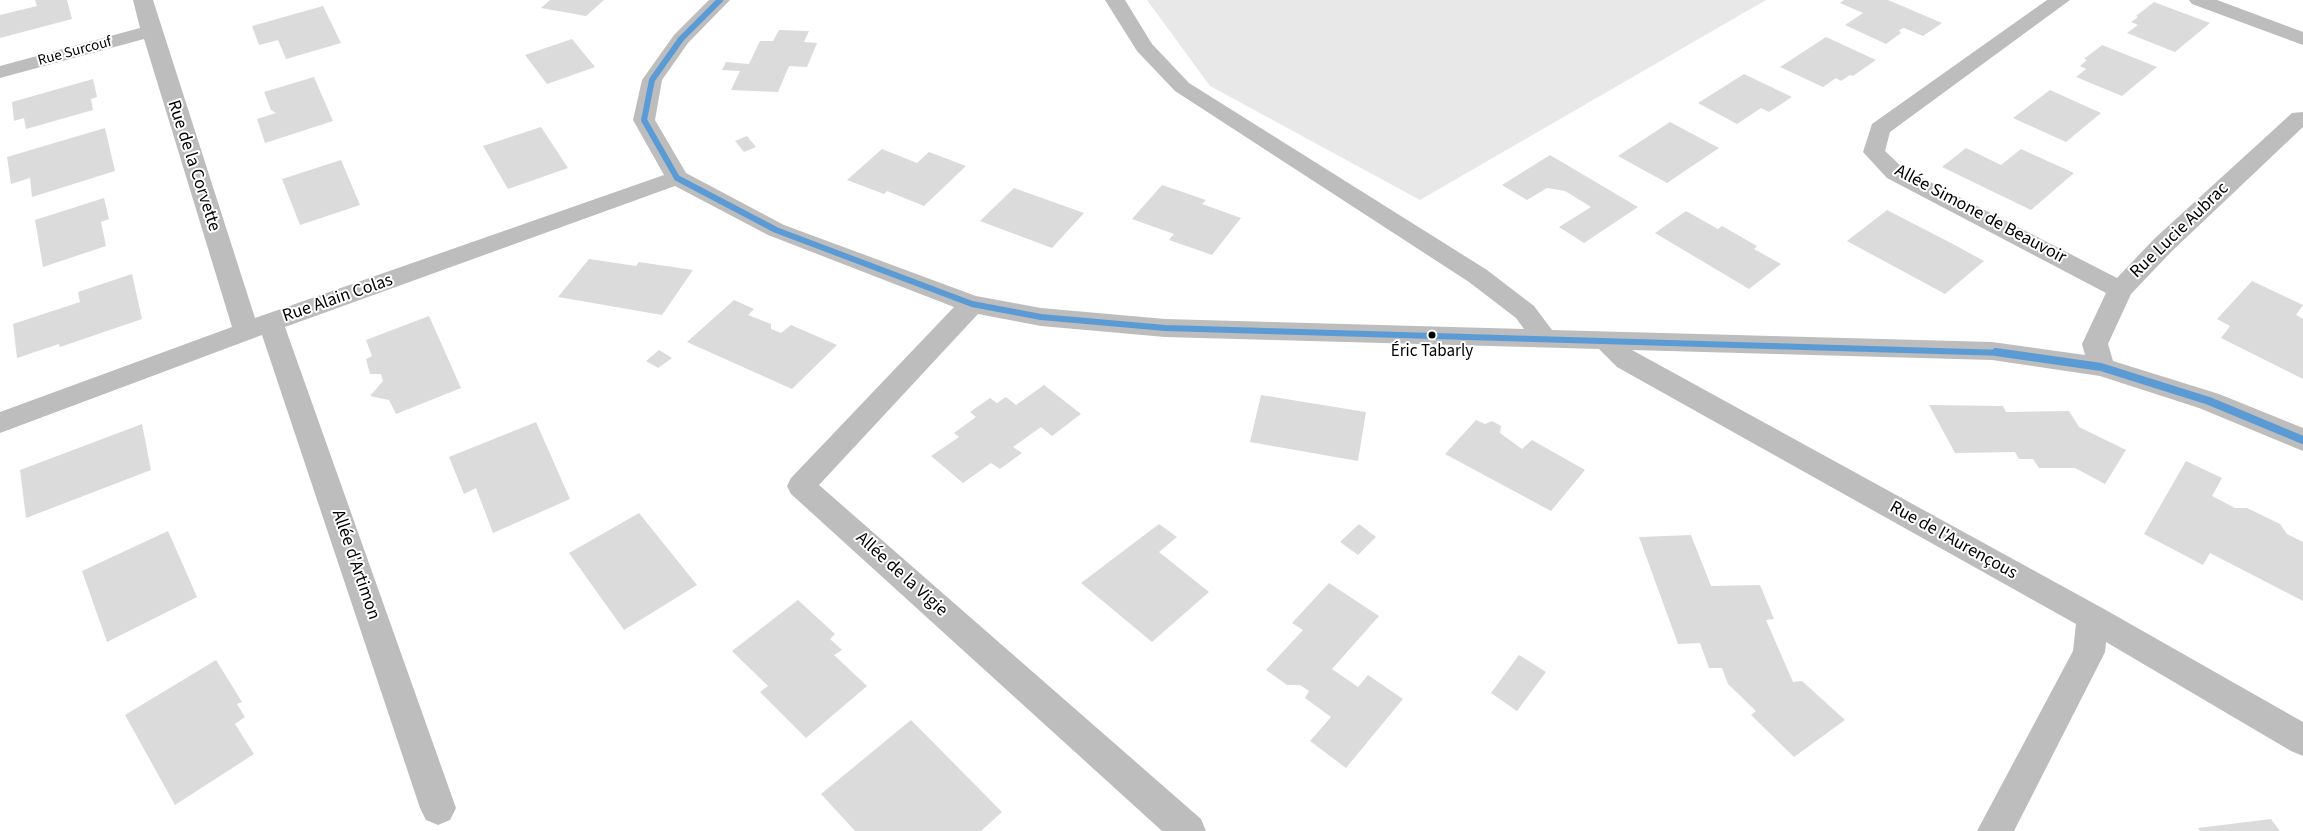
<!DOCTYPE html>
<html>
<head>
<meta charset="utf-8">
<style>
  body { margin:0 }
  canvas { display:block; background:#fff }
</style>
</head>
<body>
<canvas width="2303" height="831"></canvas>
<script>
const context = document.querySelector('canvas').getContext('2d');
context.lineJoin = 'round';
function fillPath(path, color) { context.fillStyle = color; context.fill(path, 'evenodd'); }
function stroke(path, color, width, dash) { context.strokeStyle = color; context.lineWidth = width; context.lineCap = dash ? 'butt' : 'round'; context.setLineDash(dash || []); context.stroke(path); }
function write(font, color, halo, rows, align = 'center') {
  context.font = font + ' "Source Sans 3",sans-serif'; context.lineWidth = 4; context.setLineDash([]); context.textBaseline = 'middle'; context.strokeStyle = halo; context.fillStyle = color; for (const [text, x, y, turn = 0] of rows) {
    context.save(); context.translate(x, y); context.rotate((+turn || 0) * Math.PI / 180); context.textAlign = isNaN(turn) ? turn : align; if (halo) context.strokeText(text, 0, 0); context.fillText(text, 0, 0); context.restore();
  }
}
const green = new Path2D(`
  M 1147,0 L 1766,0 L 1420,200 L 1210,86 Z`);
const building = new Path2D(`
  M 35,0 L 67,0 L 72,19 L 0,38 L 0,15 L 37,6 Z
  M 550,0 L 604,0 L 586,16 L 541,8 Z
  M 1844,0 L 1888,0 L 1942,23 L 1923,36 L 1904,28 L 1899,30 L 1901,33 L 1886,44 L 1845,25 L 1863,13 L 1840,3 Z
  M 2154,2 L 2210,23 L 2175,52 L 2127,33 L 2138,25 L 2131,22 L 2138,17 L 2136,16 Z
  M 323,6 L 341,43 L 286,59 L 278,40 L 259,45 L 252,26 Z
  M 779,30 L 809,31 L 804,42 L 817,43 L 807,67 L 789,66 L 778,92 L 731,90 L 740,71 L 722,70 L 726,62 L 749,64 L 760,41 L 773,41 Z
  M 1826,37 L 1876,60 L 1853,76 L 1850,75 L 1841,81 L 1836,78 L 1823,87 L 1780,67 Z
  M 572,39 L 595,67 L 547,84 L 525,55 Z
  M 2102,45 L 2157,67 L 2122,96 L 2076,77 L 2086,69 L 2080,66 L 2087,60 L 2084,59 Z
  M 1744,74 L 1792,97 L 1769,112 L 1761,108 L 1737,124 L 1698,103 Z
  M 314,77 L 333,121 L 265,143 L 257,119 L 276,113 L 271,110 L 264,92 Z
  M 93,79 L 97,97 L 91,99 L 93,110 L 26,129 L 24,118 L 14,121 L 12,102 Z
  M 2050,90 L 2101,113 L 2066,142 L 2013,118 Z
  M 1670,122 L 1719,148 L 1667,183 L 1618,156 Z
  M 541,127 L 568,168 L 508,189 L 483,146 Z
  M 105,128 L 115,171 L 32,197 L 30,178 L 11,184 L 7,157 Z
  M 747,136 L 756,147 L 744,152 L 735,141 Z
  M 1966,148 L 2001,165 L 2021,149 L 2074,173 L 2031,210 L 1942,167 Z
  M 882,149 L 917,163 L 929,152 L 966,166 L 924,206 L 887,191 L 884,194 L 847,180 Z
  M 1550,155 L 1638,207 L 1584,243 L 1559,227 L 1591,207 L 1565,191 L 1547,188 L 1527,200 L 1502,185 Z
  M 341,160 L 360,205 L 300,225 L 282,179 Z
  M 1162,185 L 1206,200 L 1202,204 L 1241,218 L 1212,255 L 1169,240 L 1174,234 L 1132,219 Z
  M 1014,188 L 1084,213 L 1052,248 L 980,221 Z
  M 104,198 L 109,219 L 101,222 L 106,246 L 43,267 L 35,220 Z
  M 1887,210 L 1951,243 L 1984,261 L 1945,294 L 1847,241 Z
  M 1686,211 L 1718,229 L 1722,226 L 1757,246 L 1754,249 L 1781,264 L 1749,289 L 1655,233 Z
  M 589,259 L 636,266 L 639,262 L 693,270 L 662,315 L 558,297 Z
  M 132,274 L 142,319 L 60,347 L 59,344 L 17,358 L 13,324 L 80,302 L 78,292 Z
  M 2252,281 L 2303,305 L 2296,315 L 2303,319 L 2303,379 L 2221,338 L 2230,326 L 2217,319 Z
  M 734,300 L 754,309 L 748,315 L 771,324 L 771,329 L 781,333 L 791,325 L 837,345 L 792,389 L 687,342 Z
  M 429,316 L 461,388 L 396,414 L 389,400 L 370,396 L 383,381 L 381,374 L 370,374 L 366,359 L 372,356 L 366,340 Z
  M 659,350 L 672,358 L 658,368 L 646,361 Z
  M 1044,385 L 1081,414 L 1052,436 L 1041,427 L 1013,447 L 1022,453 L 1000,469 L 991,463 L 963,483 L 931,456 L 959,437 L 954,433 L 976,417 L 970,412 L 990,398 L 997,403 L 1006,397 L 1016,405 Z
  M 1261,395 L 1366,412 L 1358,461 L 1250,442 Z
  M 1929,405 L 2003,406 L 2006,412 L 2069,411 L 2079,427 L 2126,450 L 2105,484 L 2075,468 L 2039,468 L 2033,459 L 2019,459 L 2015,452 L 1955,453 Z
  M 1476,420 L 1485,424 L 1492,421 L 1501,426 L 1500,433 L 1522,449 L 1532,440 L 1585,470 L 1551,511 L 1445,454 Z
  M 536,422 L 570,499 L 493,533 L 476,488 L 464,494 L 449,457 Z
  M 142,424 L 151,470 L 26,518 L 20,470 Z
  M 2186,461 L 2222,478 L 2212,496 L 2235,508 L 2247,508 L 2280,524 L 2287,534 L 2303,542 L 2303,601 L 2210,553 L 2203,565 L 2144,534 Z
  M 639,513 L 697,585 L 624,630 L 569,553 Z
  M 1159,524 L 1177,537 L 1159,552 L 1209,592 L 1152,642 L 1081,583 Z
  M 1359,524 L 1376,537 L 1358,555 L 1340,542 Z
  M 168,531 L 197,597 L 107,642 L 82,571 Z
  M 1691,535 L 1711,586 L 1760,585 L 1774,619 L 1766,620 L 1793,682 L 1802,681 L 1845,720 L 1794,757 L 1751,715 L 1756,711 L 1728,684 L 1722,668 L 1709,668 L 1700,643 L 1678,644 L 1639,537 Z
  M 1329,583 L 1379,616 L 1332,669 L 1358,687 L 1368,675 L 1403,699 L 1346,768 L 1310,741 L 1331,717 L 1305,698 L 1309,691 L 1300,685 L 1287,685 L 1266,670 L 1303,630 L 1292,623 Z
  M 798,600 L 835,634 L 830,639 L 842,650 L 834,655 L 867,686 L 806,738 L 760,692 L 768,686 L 732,651 Z
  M 1519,655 L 1546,672 L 1517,711 L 1491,693 Z
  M 216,660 L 242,702 L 237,704 L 245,717 L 235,724 L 254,754 L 175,805 L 125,715 Z
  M 911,720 L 1002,812 L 981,831 L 855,831 L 821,794 Z
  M 2271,819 L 2280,831 L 2200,831 L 2198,828 Z`);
const minor = new Path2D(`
  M 133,0 L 153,0 L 255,318 L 664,175 L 633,120 L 642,80 L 674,35 L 709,0 L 730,0 L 688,43 L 662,80 L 655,120 L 686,173 L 784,225 L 976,296 L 1041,308 L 1165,319 L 1524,329 L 1516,318 L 1469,282 L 1175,91 L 1137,51 L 1105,0 L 1125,0 L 1152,44 L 1189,83 L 1487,270 L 1534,306 L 1552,330 L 1992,342 L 2085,355 L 2082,344 L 2106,293 L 1887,178 L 1863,152 L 1872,124 L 2047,0 L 2070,0 L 1890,132 L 1885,151 L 1903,168 L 2117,278 L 2154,239 L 2292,113 L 2303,112 L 2303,127 L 2172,251 L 2131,294 L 2108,344 L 2113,361 L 2219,394 L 2303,428 L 2303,451 L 2199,408 L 2100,376 L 1992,360 L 1632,350 L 2104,609 L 2303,722 L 2303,756 L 2291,751 L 2106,642 L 2105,652 L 2100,662 L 2014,831 L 1977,831 L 2073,651 L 2076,624 L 1617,367 L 1599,349 L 1165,337 L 1041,326 L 978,314 L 819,485 L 1201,819 L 1206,831 L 1162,831 L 791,494 L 787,486 L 791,478 L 954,307 L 768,235 L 675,186 L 285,327 L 456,808 L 450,820 L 438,825 L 426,820 L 420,808 L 262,335 L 0,433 L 0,412 L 232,327 L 144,39 L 0,78 L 0,66 L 140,28 Z
  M 2189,0 L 2217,0 L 2303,32 L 2303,45 L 2192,4 Z`);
const bus1Far1 = new Path2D(`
  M 720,0 L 681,39 L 652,80 L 644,120 L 677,178 L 776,230 L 972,304 L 1041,317 L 1165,328 L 2005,353`);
const bus1 = new Path2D(`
  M 1996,352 L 2101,367 L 2209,401 L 2303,440`);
const markers = [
  [1432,335,4.5,"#000"]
];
const farStreetnames = [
  ["Rue Surcouf",75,52,-15]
];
const busNames = [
  ["Éric Tabarly",1432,352]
];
const streetNames = [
  ["Rue de la Corvette",193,166,72],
  ["Allée Simone de Beauvoir",1980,215,28],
  ["Rue Lucie Aubrac",2180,231,-44],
  ["Rue Alain Colas",338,299,-19],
  ["Rue de l'Aurençous",1953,541,29],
  ["Allée d'Artimon",355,565,71],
  ["Allée de la Vigie",901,575,42]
];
fillPath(green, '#e8e8e8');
fillPath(building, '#dbdbdb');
fillPath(minor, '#bdbdbd');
stroke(bus1Far1, '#5b9bd5', 6);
stroke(bus1, '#5b9bd5', 8);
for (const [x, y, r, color] of markers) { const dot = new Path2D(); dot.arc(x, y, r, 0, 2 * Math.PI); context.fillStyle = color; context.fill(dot); stroke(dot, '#fff', 2); }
write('15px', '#000', '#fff', farStreetnames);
write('17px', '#000', '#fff', busNames);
write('18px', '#000', '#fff', streetNames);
</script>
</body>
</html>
